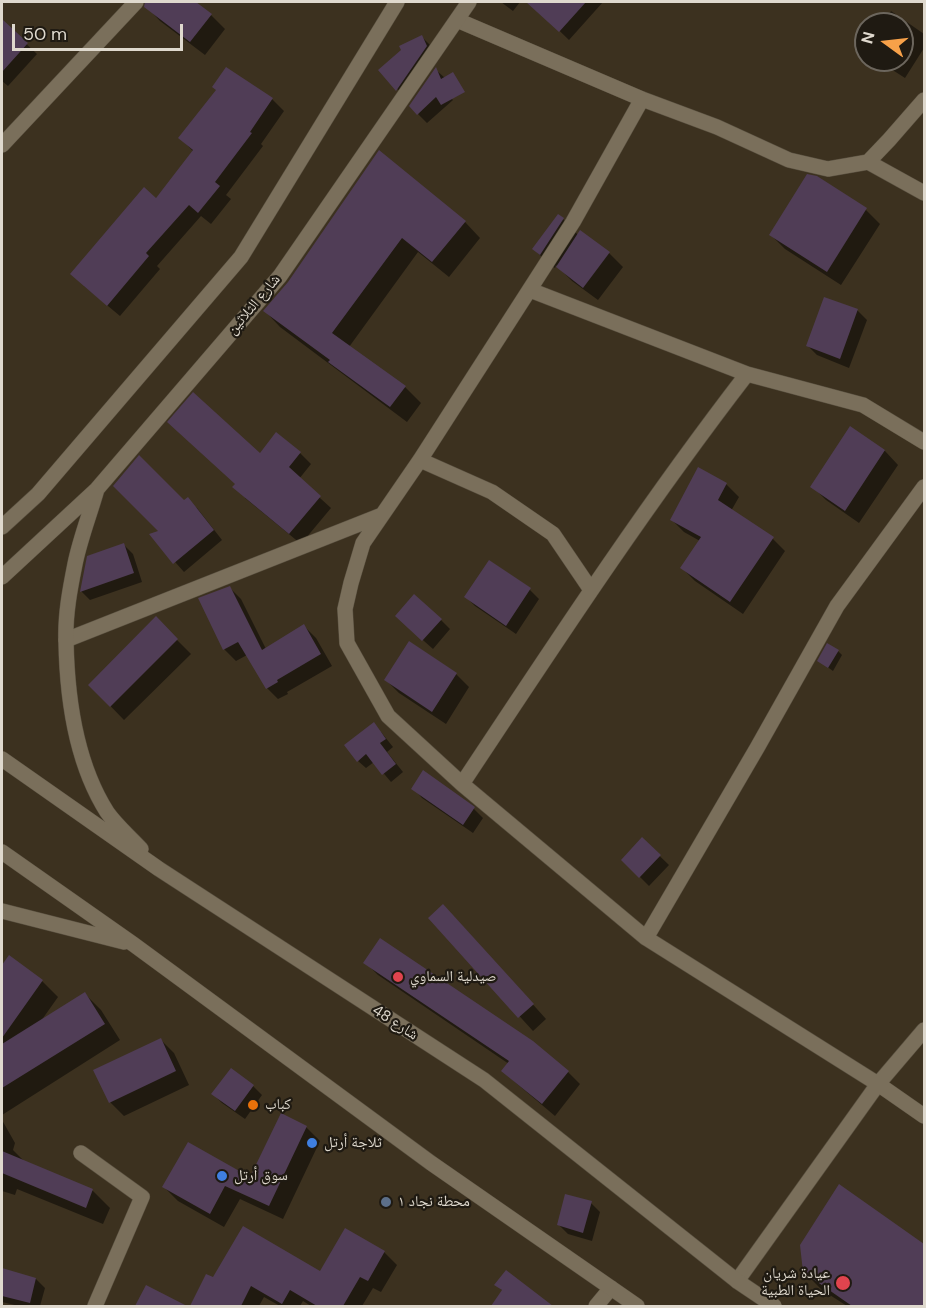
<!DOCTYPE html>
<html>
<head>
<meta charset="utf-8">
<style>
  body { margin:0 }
  #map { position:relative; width:926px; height:1308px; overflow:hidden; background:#3c311f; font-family:"DM Sans",sans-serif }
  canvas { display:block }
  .frame { position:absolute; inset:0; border:3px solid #dfd9ce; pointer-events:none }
  .north { position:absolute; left:854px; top:12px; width:60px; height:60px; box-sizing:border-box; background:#1f1a12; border:2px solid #6c665d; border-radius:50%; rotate:285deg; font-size:16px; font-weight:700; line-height:24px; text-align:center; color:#dfd9ce }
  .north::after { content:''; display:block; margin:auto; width:21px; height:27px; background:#f7a149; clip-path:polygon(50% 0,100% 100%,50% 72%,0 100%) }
  .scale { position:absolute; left:12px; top:24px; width:171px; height:27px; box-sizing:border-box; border:3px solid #dfd9ce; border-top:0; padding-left:8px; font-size:18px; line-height:21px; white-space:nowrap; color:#dfd9ce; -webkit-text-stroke:4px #1f1a12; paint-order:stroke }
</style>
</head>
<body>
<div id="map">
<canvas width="926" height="1308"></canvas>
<div class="frame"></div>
<div class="north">N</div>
<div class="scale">50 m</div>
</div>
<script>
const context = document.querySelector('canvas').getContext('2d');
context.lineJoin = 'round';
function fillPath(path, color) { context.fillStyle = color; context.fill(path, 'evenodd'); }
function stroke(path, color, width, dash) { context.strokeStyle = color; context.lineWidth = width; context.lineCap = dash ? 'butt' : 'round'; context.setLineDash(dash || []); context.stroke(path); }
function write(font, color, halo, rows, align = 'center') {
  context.font = font + ' "DM Sans","Noto Naskh Arabic",sans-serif'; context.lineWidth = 4.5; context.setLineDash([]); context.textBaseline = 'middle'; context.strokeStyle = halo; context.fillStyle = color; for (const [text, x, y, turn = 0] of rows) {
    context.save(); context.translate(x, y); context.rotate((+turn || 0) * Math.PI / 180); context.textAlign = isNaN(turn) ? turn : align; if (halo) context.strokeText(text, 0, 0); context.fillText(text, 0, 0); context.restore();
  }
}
const shadow = new Path2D(`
  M 147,2 L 194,2 L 211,15 L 225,29 L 205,55 L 160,21 L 146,6 Z
  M 501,2 L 520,2 L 513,11 Z
  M 544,2 L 603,2 L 569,40 L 537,9 Z
  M 891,11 L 924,34 L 924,48 L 905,78 L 877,60 L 902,60 L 902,24 L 883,24 Z
  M 2,21 L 37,54 L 8,86 L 2,81 Z
  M 422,37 L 431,46 L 406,98 L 380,71 Z
  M 436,70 L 445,78 L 446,93 L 453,100 L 427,123 L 418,114 Z
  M 272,99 L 284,111 L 261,144 L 263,146 L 226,195 L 231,199 L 211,224 L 201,216 L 157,266 L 160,269 L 120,316 L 84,286 L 194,152 L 180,138 Z
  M 379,152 L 465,222 L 480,238 L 449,277 L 418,252 L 349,347 L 405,387 L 421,403 L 407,422 L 280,327 L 265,311 L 289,282 Z
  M 866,210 L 880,224 L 841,285 L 785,249 L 771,235 Z
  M 563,219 L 578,235 L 609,253 L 623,267 L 598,300 L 572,281 L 556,265 L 555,268 L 548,263 L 534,249 Z
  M 857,310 L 867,320 L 849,368 L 817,355 L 808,346 Z
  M 851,428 L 885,451 L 898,465 L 859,523 L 826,500 L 812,486 Z
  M 300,453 L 311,464 L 299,479 L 331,508 L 301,544 L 245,498 Z
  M 699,469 L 726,484 L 739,497 L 731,511 L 773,539 L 785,551 L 743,614 L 695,581 L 682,568 L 700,541 L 684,532 L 672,520 Z
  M 184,502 L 197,508 L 222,540 L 184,572 L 151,535 L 160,531 Z
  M 123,544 L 133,554 L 142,582 L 90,600 L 81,591 Z
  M 490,562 L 530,590 L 539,599 L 516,634 L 475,606 L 466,597 Z
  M 229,587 L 241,599 L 266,649 L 304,626 L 316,638 L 332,666 L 287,692 L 288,694 L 278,699 L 267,688 L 247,655 L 236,661 L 224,649 Z
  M 156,619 L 191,654 L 124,720 L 90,685 Z
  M 441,620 L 450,629 L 433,649 L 406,625 Z
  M 838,651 L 842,655 L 833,671 L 819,661 Z
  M 456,674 L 469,687 L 446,724 L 399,693 L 386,680 Z
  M 381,732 L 393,747 L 387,752 L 403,772 L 391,782 L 374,762 L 366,768 L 358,761 Z
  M 413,788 L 474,809 L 483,818 L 473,833 L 422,798 Z
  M 642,839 L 669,865 L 649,886 L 623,860 Z
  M 430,918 L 457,920 L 546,1019 L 533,1031 Z
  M 9,957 L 42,981 L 58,997 L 41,1021 L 85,994 L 101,1010 L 120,1040 L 2,1115 L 2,968 Z
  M 365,962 L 568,1072 L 580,1084 L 555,1116 L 516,1083 L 503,1071 L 509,1064 L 378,975 Z
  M 160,1039 L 174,1053 L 189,1085 L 124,1116 L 110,1102 Z
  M 253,1086 L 262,1095 L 245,1119 L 222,1103 L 213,1094 Z
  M 2,1120 L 15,1143 L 13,1150 L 26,1163 L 93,1191 L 110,1208 L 103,1224 L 17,1189 L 15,1195 L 2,1191 Z
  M 306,1127 L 320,1141 L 283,1219 L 240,1199 L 224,1227 L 178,1201 L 164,1187 L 250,1179 Z
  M 839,1186 L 924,1246 L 924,1306 L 847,1306 L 822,1290 L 804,1272 Z
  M 591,1203 L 600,1212 L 592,1241 L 568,1234 L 559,1225 Z
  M 384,1252 L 397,1265 L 381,1292 L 373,1288 L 362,1306 L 311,1306 L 303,1301 L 300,1306 L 280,1306 L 264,1297 L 259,1306 L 192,1306 L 207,1276 L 213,1279 L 321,1274 Z
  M 2,1270 L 36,1279 L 45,1288 L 40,1306 L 19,1306 L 2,1302 Z
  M 496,1285 L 545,1302 L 550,1306 L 493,1306 L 503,1291 Z
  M 147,1287 L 184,1306 L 137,1306 Z`);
const building = new Path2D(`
  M 145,2 L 196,2 L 212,14 L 190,42 L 144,7 Z
  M 526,2 L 586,2 L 559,32 Z
  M 2,19 L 28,43 L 2,72 Z
  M 422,35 L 427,46 L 396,91 L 378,70 L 401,50 L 399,46 Z
  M 226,67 L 273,98 L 250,132 L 252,133 L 215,182 L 220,186 L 198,213 L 189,205 L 146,253 L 149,256 L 107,306 L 70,274 L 144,187 L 156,198 L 193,150 L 178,138 L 216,90 L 212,87 Z
  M 436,67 L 441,79 L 453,72 L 465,92 L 441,105 L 436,97 L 417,115 L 409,106 Z
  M 379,150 L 466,221 L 432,262 L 402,238 L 332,333 L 406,386 L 390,407 L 328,362 L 330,360 L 263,311 L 288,282 Z
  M 807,174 L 817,176 L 867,208 L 827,272 L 769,235 Z
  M 558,214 L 564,218 L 540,255 L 532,249 Z
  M 580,230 L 610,252 L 583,288 L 556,267 Z
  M 824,297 L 858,309 L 840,359 L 806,346 Z
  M 193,392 L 260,453 L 276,432 L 301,452 L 289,467 L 321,496 L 289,534 L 232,487 L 235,484 L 167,422 Z
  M 850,426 L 885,450 L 845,511 L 810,487 Z
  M 139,455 L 184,500 L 188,497 L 214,530 L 173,564 L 149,534 L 158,531 L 113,486 Z
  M 698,467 L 727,483 L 718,500 L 774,537 L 730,602 L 680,568 L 701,537 L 670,520 Z
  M 124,543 L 134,573 L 80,592 L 87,556 Z
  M 489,560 L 531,588 L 506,626 L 464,597 Z
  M 230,586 L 262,650 L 304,624 L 321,654 L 277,680 L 278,682 L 266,689 L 238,642 L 223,650 L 198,598 Z
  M 414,594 L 442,619 L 422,641 L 395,616 Z
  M 156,616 L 178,639 L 110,707 L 88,685 Z
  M 409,641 L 457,673 L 432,712 L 384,680 Z
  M 827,643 L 839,650 L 828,668 L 817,661 Z
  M 374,722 L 386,739 L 380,743 L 396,764 L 382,775 L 366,754 L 357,762 L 344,745 Z
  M 423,770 L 475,807 L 463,825 L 411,789 Z
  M 642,837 L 661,855 L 639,878 L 621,860 Z
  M 443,904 L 534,1004 L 518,1018 L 428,918 Z
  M 380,938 L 533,1041 L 569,1071 L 542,1104 L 501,1071 L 509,1061 L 363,963 Z
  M 9,955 L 43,980 L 2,1038 L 2,965 Z
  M 85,992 L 105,1024 L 2,1088 L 2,1044 Z
  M 161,1038 L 176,1071 L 109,1103 L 93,1070 Z
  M 231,1068 L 254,1085 L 235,1111 L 211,1094 Z
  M 281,1113 L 307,1126 L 269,1206 L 225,1186 L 210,1214 L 162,1187 L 188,1142 L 250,1177 Z
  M 2,1151 L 93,1189 L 86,1208 L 2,1173 Z
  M 839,1184 L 924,1244 L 924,1306 L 852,1306 L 803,1272 L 800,1245 Z
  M 565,1194 L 592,1201 L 583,1233 L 557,1225 Z
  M 243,1226 L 320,1271 L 345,1228 L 385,1251 L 368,1281 L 360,1277 L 343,1306 L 317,1306 L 290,1290 L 282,1304 L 251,1286 L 241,1306 L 190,1306 L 206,1274 L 213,1277 Z
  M 2,1268 L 36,1278 L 30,1303 L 2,1296 Z
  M 506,1270 L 553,1306 L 491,1306 L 502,1290 L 494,1285 Z
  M 146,1285 L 187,1306 L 135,1306 Z`);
const street = new Path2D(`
  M 457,20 L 642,99 L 717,127 L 789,160 L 828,169 L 868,162 L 889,140 L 924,100
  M 642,99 L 573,222 L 420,460 L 363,543 L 351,583 L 345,609 L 347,643 L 388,716 L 462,784 L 646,938 L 878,1084 L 924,1116
  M 2,145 L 136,2
  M 868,162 L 924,193
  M 530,290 L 747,374 L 863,405 L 924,442
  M 420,460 L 492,492 L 553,534 L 591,590
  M 66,640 L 382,515
  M 462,784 C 554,645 645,506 747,374
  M 646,938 L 757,748 L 837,606 L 924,487
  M 81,1153 L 142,1197 L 95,1306
  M 737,1281 L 878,1084 L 924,1030
  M 596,1306 L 611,1288`);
const secondary = new Path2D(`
  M 97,489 C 90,514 80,539 75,564 C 70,589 65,615 66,641 C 67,698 76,763 107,812 C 116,825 130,837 141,849
  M 2,527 L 38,494 L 241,257 L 397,2
  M 2,577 L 97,489 L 280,276 L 469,2
  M 2,759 L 159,869 L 484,1080 L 737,1281 L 774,1306
  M 2,852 L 133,944 L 431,1163 L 637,1306
  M 2,911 L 124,942`);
const markers = [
  [398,977,6,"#e0444e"],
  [253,1105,6,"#e8710a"],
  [312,1143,6,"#3f7fe0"],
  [222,1176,6,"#3f7fe0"],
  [386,1202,6,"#5c6f8a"],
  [843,1283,8,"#e0444e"]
];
const streetNames = [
  ["شارع الثلاثين",254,305,-50],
  ["شارع 48",395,1023,33]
];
const poiNames = [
  ["صيدلية السماوي",410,977],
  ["كباب",265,1105],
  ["ثلاجة أرتل",324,1143],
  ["سوق أرتل",234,1176],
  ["محطة نجاد ١",398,1202],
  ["عيادة شريان",830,1274,"right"],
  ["الحياة الطبية",830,1291,"right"]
];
fillPath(shadow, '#0007');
fillPath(building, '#503d56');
stroke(street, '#584f3f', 16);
stroke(secondary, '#584f3f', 16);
stroke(street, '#7a6f5b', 15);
stroke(secondary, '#7a6f5b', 15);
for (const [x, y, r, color] of markers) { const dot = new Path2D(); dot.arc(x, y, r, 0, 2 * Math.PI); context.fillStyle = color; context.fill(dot); stroke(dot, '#1f1a12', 2); }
write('15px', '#dfd9ce', '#1f1a12', streetNames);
write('15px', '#dfd9ce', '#1f1a12', poiNames, 'left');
</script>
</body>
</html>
